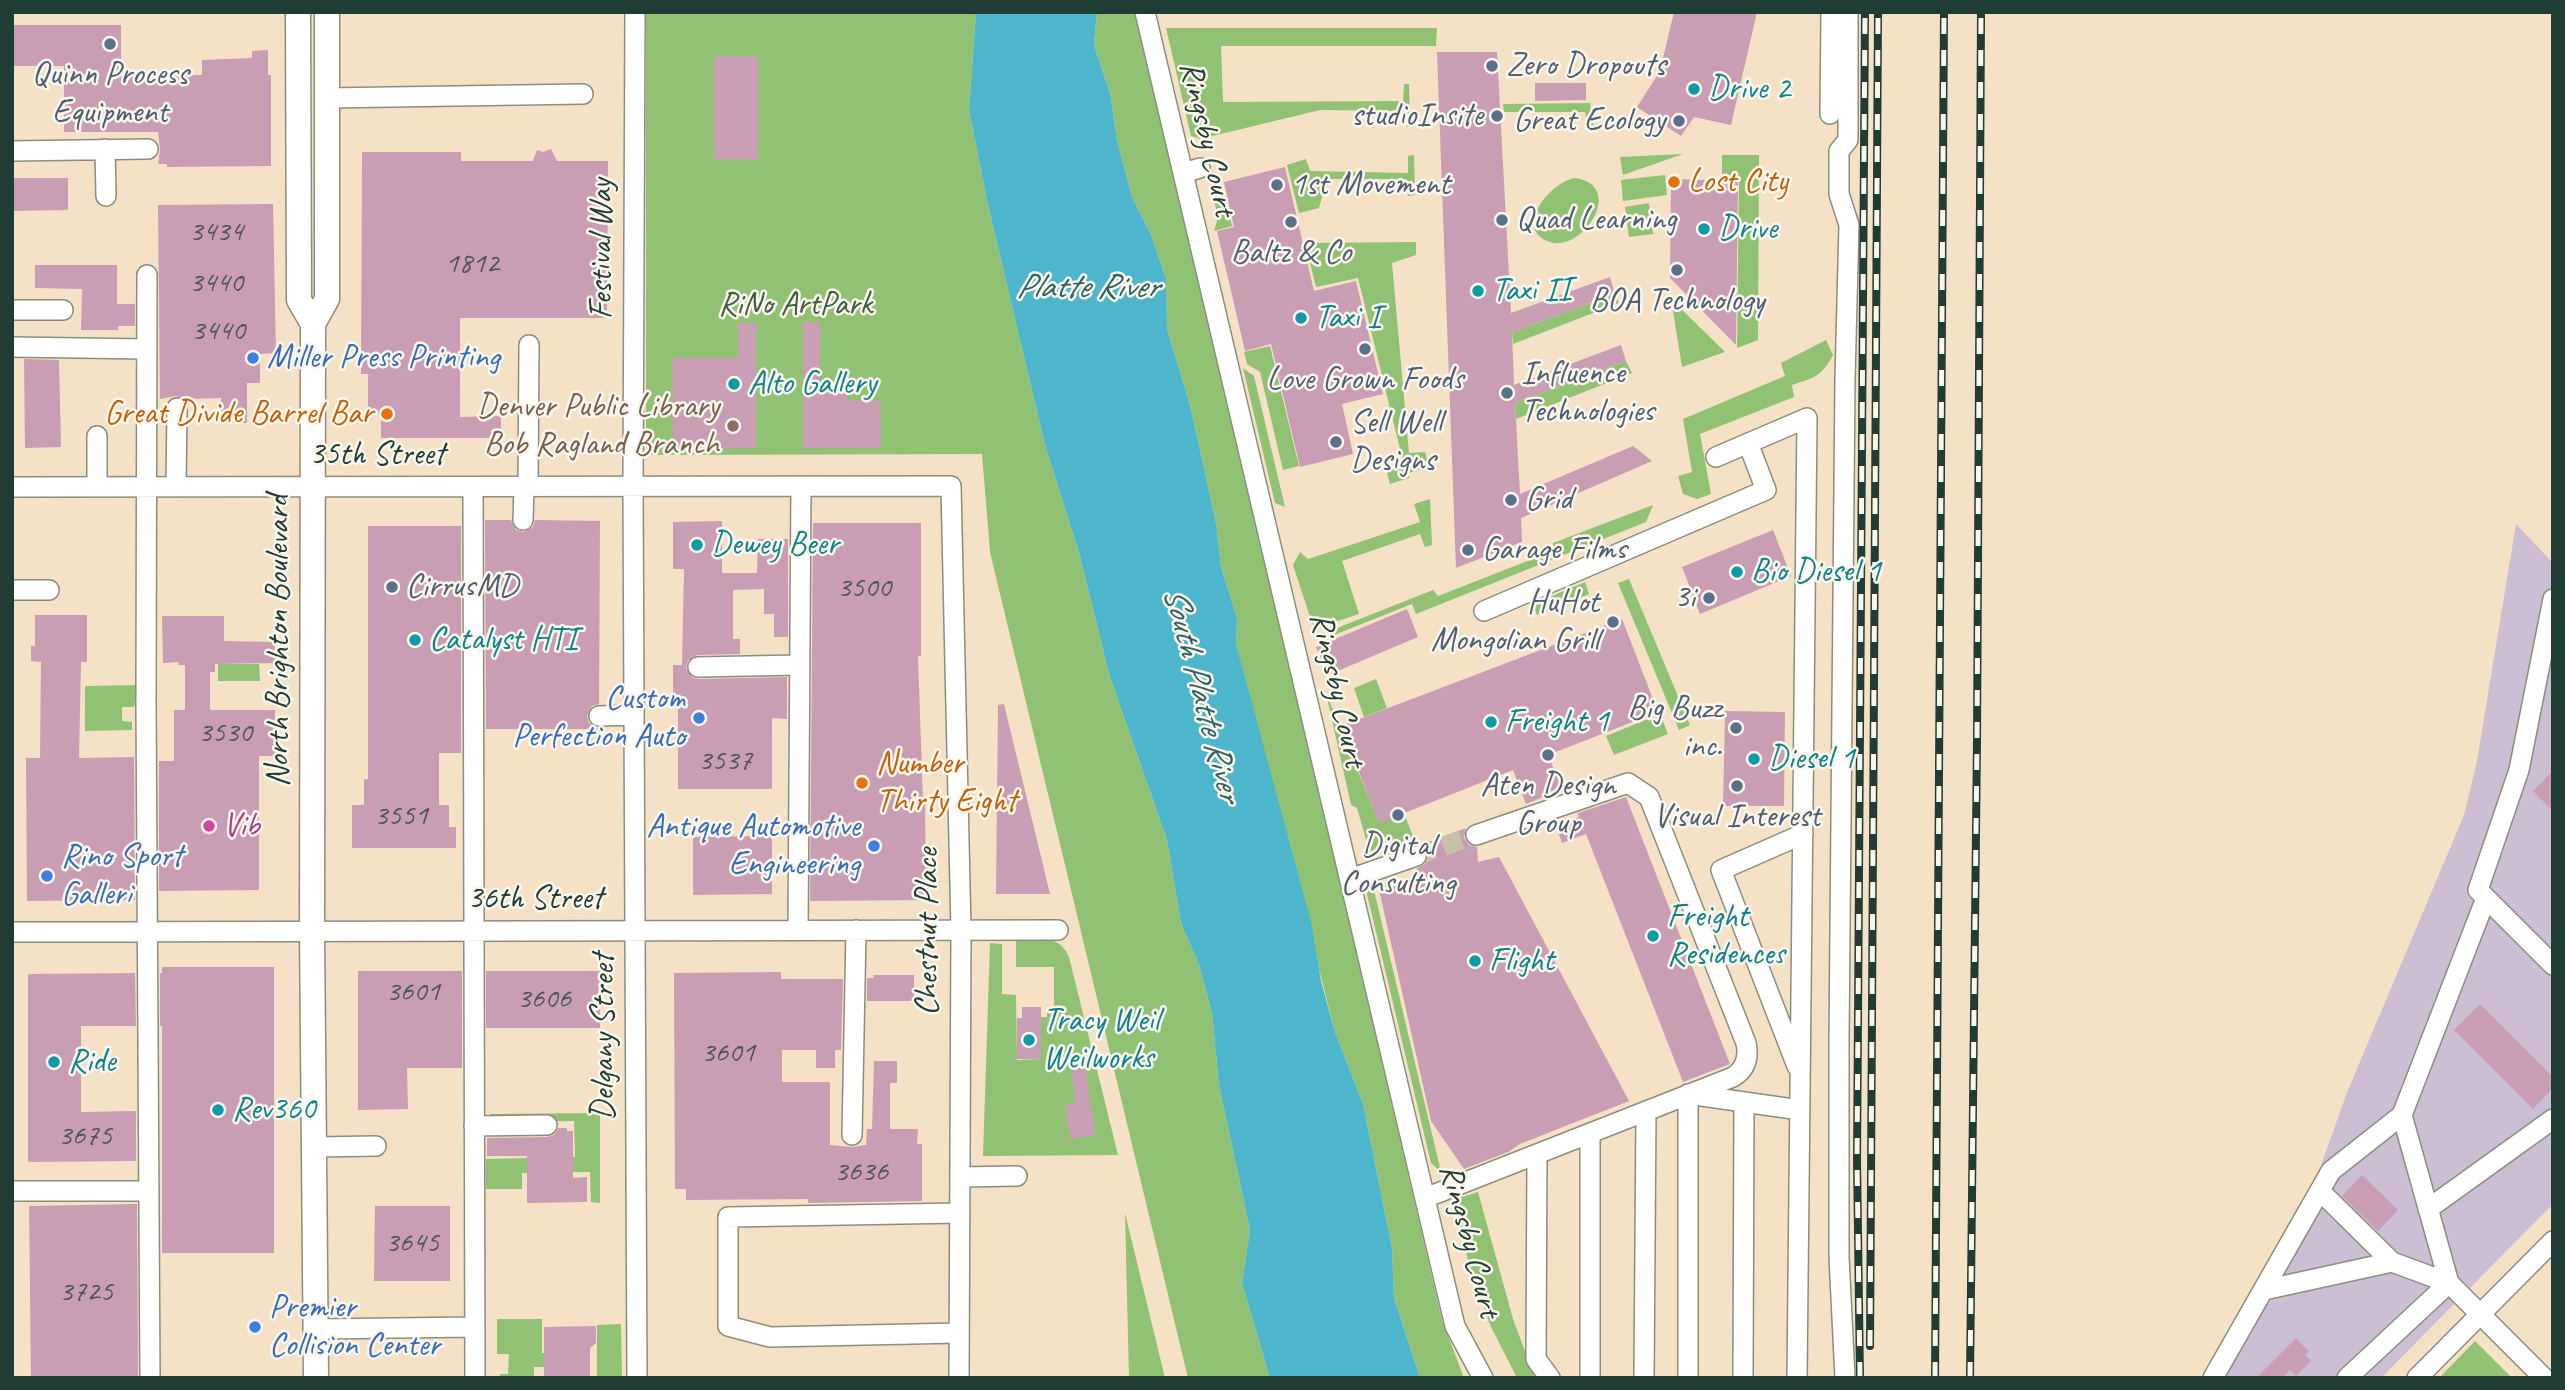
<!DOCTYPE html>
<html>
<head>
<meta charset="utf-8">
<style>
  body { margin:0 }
  #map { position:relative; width:2565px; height:1390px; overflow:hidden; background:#f4e1c6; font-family:Caveat,sans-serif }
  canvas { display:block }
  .frame { position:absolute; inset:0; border:14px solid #1f3d34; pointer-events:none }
</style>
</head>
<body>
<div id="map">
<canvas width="2565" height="1390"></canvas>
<div class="frame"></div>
</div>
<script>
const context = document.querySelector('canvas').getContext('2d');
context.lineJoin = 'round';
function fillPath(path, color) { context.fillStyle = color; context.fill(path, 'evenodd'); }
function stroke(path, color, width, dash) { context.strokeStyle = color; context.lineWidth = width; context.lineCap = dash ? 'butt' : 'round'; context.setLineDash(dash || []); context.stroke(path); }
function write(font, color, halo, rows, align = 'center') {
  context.font = font + ' Caveat,sans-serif'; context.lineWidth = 5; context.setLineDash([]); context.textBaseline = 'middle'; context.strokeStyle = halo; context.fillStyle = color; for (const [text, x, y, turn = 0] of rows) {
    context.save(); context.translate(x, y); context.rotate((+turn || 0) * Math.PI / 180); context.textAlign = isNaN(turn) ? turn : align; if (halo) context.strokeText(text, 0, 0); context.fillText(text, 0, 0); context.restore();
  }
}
const industrial = new Path2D(`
  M 2516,524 L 2553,563 L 2553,1204 L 2381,1378 L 2205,1378 L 2314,1185 L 2348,1090 L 2464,815 L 2477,761 Z`);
const green = new Path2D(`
  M 646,12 L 976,12 L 969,110 L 988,205 L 1045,445 L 1080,556 L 1109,674 L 1167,840 L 1181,923 L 1199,965 L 1212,1013 L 1219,1085 L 1250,1230 L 1242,1283 L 1270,1378 L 1188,1378 L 990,552 L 982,454 L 646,455 Z
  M 1097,12 L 1134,12 L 1231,415 L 1442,1320 L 1464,1378 L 1420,1378 L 1394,1298 L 1392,1248 L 1363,1104 L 1335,1032 L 1236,644 L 1237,618 L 1221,567 L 1216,523 L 1190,405 L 1167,329 L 1166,278 L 1151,235 L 1132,197 L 1117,140 L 1110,93 L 1094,45 Z
  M 1166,28 L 1437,28 L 1436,46 L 1221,46 L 1223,102 L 1403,101 L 1404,84 L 1409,84 L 1410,126 L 1407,127 L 1405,111 L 1320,110 L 1200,139 L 1191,136 Z
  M 1590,103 L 1594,128 L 1588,129 L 1585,112 L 1504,112 L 1503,104 Z
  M 1683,154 L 1623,175 L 1620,157 Z
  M 1414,155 L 1415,195 L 1408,196 L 1406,179 L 1327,179 L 1319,208 L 1299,213 L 1287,165 L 1306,159 L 1310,171 L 1408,173 L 1408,156 Z
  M 1722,155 L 1759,155 L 1758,340 L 1737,348 L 1739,176 L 1722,175 Z
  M 1665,175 L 1667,195 L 1623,201 L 1621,180 Z
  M 1575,178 C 1627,186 1582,253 1550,242 C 1512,229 1550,182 1575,178 Z
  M 1221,181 L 1232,226 L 1214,231 L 1218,217 L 1210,184 Z
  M 1649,203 L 1653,234 L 1629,237 L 1625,207 Z
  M 1416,242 L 1416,255 L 1392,263 L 1409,453 L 1425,452 L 1429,466 L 1409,473 L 1409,478 L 1390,484 L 1386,469 L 1404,465 L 1358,278 L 1316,287 L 1305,243 Z
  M 1615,294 L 1619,303 L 1513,344 L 1512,332 Z
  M 1671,299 L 1725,352 L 1682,367 Z
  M 1826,340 L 1833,355 C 1822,376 1814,378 1792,385 L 1794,397 L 1700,434 L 1711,494 L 1697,499 L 1683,494 L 1678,476 L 1692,472 L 1683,419 L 1785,376 L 1781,363 Z
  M 1270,346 L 1299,466 L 1283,470 L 1260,372 L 1247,364 L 1244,352 Z
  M 1626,361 L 1632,373 L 1516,419 L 1515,403 Z
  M 1243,368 L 1254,376 L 1285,507 L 1275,503 Z
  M 1430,499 L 1432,545 L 1425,547 L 1420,534 L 1342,561 L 1359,614 L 1314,629 L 1293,565 L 1300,552 L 1308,559 L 1420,522 L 1414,504 Z
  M 1653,505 L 1646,522 L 1416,614 L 1412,604 L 1319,641 L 1317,636 L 1433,590 L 1438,596 L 1553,551 L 1553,543 Z
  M 1629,579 L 1690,725 L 1679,730 L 1618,583 Z
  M 1585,582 L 1589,594 L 1537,615 L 1533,604 Z
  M 218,664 L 259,664 L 260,681 L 218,681 Z
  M 1376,679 L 1387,708 L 1364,717 L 1354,688 Z
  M 142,685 L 142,701 L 135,701 L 134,707 L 122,707 L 122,721 L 132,722 L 132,730 L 85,731 L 85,686 Z
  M 1326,693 L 1379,822 L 1404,813 L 1414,839 L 1371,857 L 1357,808 L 1351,805 Z
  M 1660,714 L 1668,734 L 1614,755 L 1606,736 Z
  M 1372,882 L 1441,1172 L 1431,1163 L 1367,894 Z
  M 1016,940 C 1039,940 1058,933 1069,957 L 1118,1155 L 983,1156 L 990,943 L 1002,944 L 1002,994 L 1016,995 L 1017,1060 L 1041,1059 L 1041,1017 L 1047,1017 L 1047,1010 L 1054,1009 L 1054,967 L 1016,967 Z
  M 600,1113 L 600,1203 L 591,1202 L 590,1172 L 522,1173 L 522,1189 L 486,1189 L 486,1159 L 575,1157 L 574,1121 L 490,1122 L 490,1114 Z
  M 1478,1192 L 1513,1319 L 1535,1378 L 1517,1378 L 1490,1325 L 1470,1268 L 1453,1200 Z
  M 1125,1213 L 1165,1378 L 1129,1378 Z
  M 497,1319 L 542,1319 L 542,1353 L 587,1353 L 587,1367 L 534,1367 L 534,1378 L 500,1378 L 500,1374 L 508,1374 L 509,1354 L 497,1354 Z
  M 621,1324 L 622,1378 L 597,1378 L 597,1325 Z
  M 2475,1341 L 2512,1378 L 2439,1378 Z`);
const water = new Path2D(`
  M 976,12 L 1097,12 L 1094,45 L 1110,93 L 1117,140 L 1132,197 L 1151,235 L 1166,278 L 1167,329 L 1190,405 L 1216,523 L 1221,567 L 1237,618 L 1236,644 L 1311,922 L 1321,981 L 1335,1032 L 1363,1104 L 1392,1248 L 1394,1298 L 1420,1378 L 1270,1378 L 1242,1283 L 1250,1230 L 1219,1085 L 1212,1013 L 1199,965 L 1181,923 L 1167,840 L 1109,674 L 1080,556 L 1045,445 L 988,205 L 969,110 Z`);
const building = new Path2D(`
  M 1674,12 L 1757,12 L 1731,125 L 1694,117 L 1681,136 L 1637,107 L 1660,71 Z
  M 12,25 L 121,25 L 121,76 L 202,75 L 202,60 L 252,58 L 252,51 L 268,50 L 268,75 L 271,75 L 271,166 L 167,167 L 167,164 L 158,164 L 160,150 L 158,132 L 64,132 L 64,66 L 12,66 Z
  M 1437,52 L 1497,52 L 1511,313 L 1610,277 L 1615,294 L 1512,332 L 1514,385 L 1621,345 L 1626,361 L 1515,403 L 1520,494 L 1633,446 L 1652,461 L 1521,518 L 1522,542 L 1456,568 Z
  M 714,56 L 758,56 L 758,159 L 714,159 Z
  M 1535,83 L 1586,83 L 1586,100 L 1535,101 Z
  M 551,149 L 557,161 L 608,161 L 607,318 L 460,318 L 460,417 L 501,416 L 501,438 L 381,438 L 381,414 L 368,414 L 368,374 L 361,374 L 362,152 L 461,152 L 461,161 L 533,161 L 537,150 L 543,152 Z
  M 1285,167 L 1314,291 L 1356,281 L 1383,394 L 1342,404 L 1353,454 L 1300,467 L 1271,344 L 1245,351 L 1217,231 L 1234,227 L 1224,182 Z
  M 12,178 L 68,178 L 68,210 L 12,211 Z
  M 1671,179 L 1738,181 L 1736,345 L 1670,278 Z
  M 273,204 L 276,353 L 260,354 L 260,383 L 247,383 L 247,423 L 221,423 L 221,398 L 184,399 L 176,396 L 160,399 L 158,205 Z
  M 35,265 L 117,265 L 117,304 L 135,304 L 135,326 L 118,326 L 118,330 L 81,330 L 82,289 L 35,288 Z
  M 803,322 L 820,322 L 820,390 L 847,390 L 847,400 L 881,400 L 881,448 L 803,448 Z
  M 738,323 L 756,323 L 756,448 L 673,449 L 672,358 L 738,358 Z
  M 24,359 L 59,360 L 61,447 L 25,448 Z
  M 485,520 L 511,520 L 516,530 L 523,532 L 533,527 L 535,520 L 600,521 L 599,704 L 592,706 L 587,716 L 589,723 L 599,729 L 486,729 Z
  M 722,521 L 722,573 L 757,573 L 758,539 L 788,539 L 788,637 L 774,637 L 774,614 L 764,614 L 764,589 L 733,590 L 733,639 L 740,639 L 740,654 L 697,655 L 688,661 L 686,668 L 692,677 L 698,679 L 787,677 L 787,719 L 772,718 L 772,789 L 678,789 L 678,704 L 673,704 L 673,665 L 682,665 L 684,569 L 673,569 L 673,522 Z
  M 813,523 L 921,523 L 921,656 L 918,656 L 923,802 L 925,802 L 926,900 L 810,901 Z
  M 368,526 L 461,526 L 461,753 L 439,753 L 439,805 L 449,805 L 449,827 L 456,827 L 456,848 L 352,848 L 352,805 L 364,805 L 364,779 L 368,779 Z
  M 1773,530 L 1791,576 L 1700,614 L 1682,567 Z
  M 1407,609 L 1418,637 L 1328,675 L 1316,647 Z
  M 35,615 L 87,615 L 87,662 L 81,662 L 79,758 L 134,757 L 135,900 L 27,901 L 26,758 L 40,758 L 41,662 L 31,661 L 31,646 L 35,646 Z
  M 162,616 L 224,616 L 224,641 L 275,642 L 275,663 L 215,664 L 215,672 L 210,672 L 210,710 L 275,710 L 275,756 L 259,756 L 259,890 L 159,891 L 159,761 L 174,761 L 174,710 L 185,710 L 185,665 L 178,665 L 179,662 L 163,663 Z
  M 1622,619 L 1658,712 L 1548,755 L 1562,789 L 1526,804 L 1513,770 L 1379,823 L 1341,726 Z
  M 1004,704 L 1050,894 L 996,894 L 998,705 Z
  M 1725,711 L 1785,712 L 1784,806 L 1723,806 Z
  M 2553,771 L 2553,811 L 2533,791 Z
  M 1626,797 L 1730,1064 L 1683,1082 L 1586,834 L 1562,843 L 1556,826 L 1579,817 L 1578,813 Z
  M 1466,828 L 1464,838 L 1469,845 L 1477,847 L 1478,862 L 1499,857 L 1629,1101 L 1520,1144 L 1508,1152 L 1464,1169 L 1431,1121 L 1378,885 L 1416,877 L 1416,869 L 1425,864 L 1428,858 L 1427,851 L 1421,845 Z
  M 772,836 L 772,894 L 693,895 L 693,837 Z
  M 162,967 L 274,967 L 274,1253 L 162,1253 L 162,1026 L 160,1026 L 160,973 L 162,973 Z
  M 358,971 L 462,971 L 462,1068 L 407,1068 L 408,1109 L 358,1110 Z
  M 486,971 L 600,971 L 600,1028 L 486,1028 Z
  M 781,972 L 781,979 L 843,979 L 841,1050 L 835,1050 L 835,1068 L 816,1068 L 816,1050 L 782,1050 L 782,1082 L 830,1082 L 830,1145 L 852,1147 L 866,1145 L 867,1129 L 872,1129 L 874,1061 L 897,1061 L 897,1083 L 890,1083 L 890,1129 L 918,1129 L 917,1144 L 922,1144 L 922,1201 L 808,1203 L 808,1199 L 686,1200 L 686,1189 L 675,1189 L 674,973 Z
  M 135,973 L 136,1026 L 81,1026 L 81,1112 L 136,1111 L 136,1161 L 28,1162 L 28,974 Z
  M 873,975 L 914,975 L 914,1001 L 867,1001 L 867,978 L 874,978 Z
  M 2480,1004 L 2553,1077 L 2553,1088 L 2533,1109 L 2454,1030 Z
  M 1022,1007 L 1041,1007 L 1041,1059 L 1017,1059 L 1017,1018 L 1022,1018 Z
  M 1085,1066 L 1095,1135 L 1070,1139 L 1065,1105 L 1075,1104 L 1072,1068 Z
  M 558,1128 L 567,1128 L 567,1131 L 573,1131 L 573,1178 L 587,1177 L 587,1202 L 527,1203 L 527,1156 L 487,1156 L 487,1138 L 547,1137 L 554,1135 Z
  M 2362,1175 L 2398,1210 L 2378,1231 L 2342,1196 Z
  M 137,1204 L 138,1378 L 31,1378 L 29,1206 Z
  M 375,1206 L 450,1206 L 450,1281 L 374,1281 Z
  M 596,1326 L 596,1343 L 590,1348 L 590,1378 L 544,1378 L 544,1327 Z
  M 2296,1338 L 2309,1351 L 2305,1355 L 2311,1361 L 2296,1376 L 2290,1370 L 2282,1378 L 2256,1378 Z`);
const minorTunnel = new Path2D(`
  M 1416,856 L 1476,835`);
const minor = new Path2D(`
  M 635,12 L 633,486 L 637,1378
  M 1145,12 L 1455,1326 L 1483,1378
  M 327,98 L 583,94
  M 1830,114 L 1831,12
  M 105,149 L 106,196
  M 12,151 L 148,149
  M 1183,173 L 1200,168
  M 147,275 L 146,702 L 150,1378
  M 12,310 L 63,310
  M 12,347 L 146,349
  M 1716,457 L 1807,418 L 1797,1378
  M 97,486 L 97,436
  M 528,486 L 529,345
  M 12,487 L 951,486 L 961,930 L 959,1378
  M 176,487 L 177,408
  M 473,487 L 475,1378
  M 523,520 L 524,487
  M 12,590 L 49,590
  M 2553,599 L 2519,770 L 2478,890 L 2553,965
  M 1484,611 L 1766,490 L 1748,443
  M 698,667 L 800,665
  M 599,716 L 634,715
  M 1350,879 L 1416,856
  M 798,930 L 801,486
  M 12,932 L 1058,930
  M 1797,1066 L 1721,870 L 1803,834
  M 2402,1115 L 2449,1283
  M 474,1126 L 547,1125
  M 1590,1133 L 1590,1378
  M 852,1135 L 856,930
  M 316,1147 L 376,1146
  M 1537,1154 L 1536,1359 L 1550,1378
  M 960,1177 L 1017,1176
  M 12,1191 L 140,1191
  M 2320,1191 L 2392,1262 L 2449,1283 L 2544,1378
  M 1425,1198 L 1733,1077 C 1746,1069 1749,1057 1746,1043 L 1649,797 L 1628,783 L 1476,835
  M 2428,1209 L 2553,1119
  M 2264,1290 L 2392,1262
  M 316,1329 L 475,1327
  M 959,1333 L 770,1337 L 728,1326 L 728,1217 L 960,1213
  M 1644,1378 L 1646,1111
  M 1688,1378 L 1688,1094 L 1800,1110
  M 1743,1378 L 1744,1102
  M 1845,1378 L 1839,1257 L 1839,1039 L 1845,378 L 1849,225 L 1839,194 L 1839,151 L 1848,140 L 1848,12
  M 2213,1378 L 2331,1171 L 2402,1115 L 2486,898
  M 2347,1378 L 2449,1283
  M 2417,1378 L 2553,1241`);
const major = new Path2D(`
  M 298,12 L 299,300 L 313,324
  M 316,1378 L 312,931 L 313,324 L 327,299 L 327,12`);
const rail = new Path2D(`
  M 1870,1346 L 1878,12
  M 1860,1378 L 1857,1160 L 1865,12
  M 1935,1378 L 1944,12
  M 1970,1378 L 1977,741 L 1981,12`);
const markers = [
  [110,44,7,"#5c6f8a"],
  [1492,66,7,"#5c6f8a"],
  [1694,89,7,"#0f9aa8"],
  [1497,116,7,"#5c6f8a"],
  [1679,121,7,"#5c6f8a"],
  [1674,182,7,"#e8710a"],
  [1277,185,7,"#5c6f8a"],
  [1502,220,7,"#5c6f8a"],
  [1291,222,7,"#5c6f8a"],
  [1704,229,7,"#0f9aa8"],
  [1677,270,7,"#5c6f8a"],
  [1478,291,7,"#0f9aa8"],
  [1301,318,7,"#0f9aa8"],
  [1365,349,7,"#5c6f8a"],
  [253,358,7,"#3f7fe0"],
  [734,384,7,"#0f9aa8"],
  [1507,393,7,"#5c6f8a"],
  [387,414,7,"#e8710a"],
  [733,426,7,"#8d6e63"],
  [1336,442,7,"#5c6f8a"],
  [1511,500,7,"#5c6f8a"],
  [697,545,7,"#0f9aa8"],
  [1468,550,7,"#5c6f8a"],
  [1737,572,7,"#0f9aa8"],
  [392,587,7,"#5c6f8a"],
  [1709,598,7,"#5c6f8a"],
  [1613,622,7,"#5c6f8a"],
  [415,640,7,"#0f9aa8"],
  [699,718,7,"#3f7fe0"],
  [1491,722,7,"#0f9aa8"],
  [1736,728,7,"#5c6f8a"],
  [1548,755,7,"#5c6f8a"],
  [1754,759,7,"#0f9aa8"],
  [862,783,7,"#e8710a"],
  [1737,786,7,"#5c6f8a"],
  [1398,815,7,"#5c6f8a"],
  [209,826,7,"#d1479c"],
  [874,846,7,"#3f7fe0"],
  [47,876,7,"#3f7fe0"],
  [1653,936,7,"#0f9aa8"],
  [1475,961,7,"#0f9aa8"],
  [1029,1040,7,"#0f9aa8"],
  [54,1062,7,"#0f9aa8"],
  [218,1110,7,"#0f9aa8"],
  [255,1327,7,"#3f7fe0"]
];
const numberNames = [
  ["3434",216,232],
  ["1812",472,264],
  ["3440",216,283],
  ["3440",218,331],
  ["3500",864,588],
  ["3530",225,733],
  ["3537",725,761],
  ["3551",401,816],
  ["3601",413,992],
  ["3606",544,999],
  ["3601",728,1053],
  ["3675",85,1136],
  ["3636",861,1172],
  ["3645",412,1243],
  ["3725",86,1292]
];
const serviceNames = [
  ["Zero Dropouts",1506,66],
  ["Quinn Process",110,75,"center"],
  ["Equipment",110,113,"center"],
  ["studioInsite",1483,116,"right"],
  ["Great Ecology",1665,121,"right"],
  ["1st Movement",1291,185],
  ["Quad Learning",1516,220],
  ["Baltz & Co",1291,253,"center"],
  ["BOA Technology",1677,301,"center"],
  ["Influence",1521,374],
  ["Technologies",1521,412],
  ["Love Grown Foods",1365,380,"center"],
  ["Sell Well",1350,423],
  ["Designs",1350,461],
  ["Grid",1525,500],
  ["Garage Films",1482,550],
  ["CirrusMD",406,587],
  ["3i",1695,598,"right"],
  ["HuHot",1599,603,"right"],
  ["Mongolian Grill",1599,641,"right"],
  ["Big Buzz",1722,709,"right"],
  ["inc.",1722,747,"right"],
  ["Aten Design",1548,786,"center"],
  ["Group",1548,824,"center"],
  ["Visual Interest",1737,817,"center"],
  ["Digital",1398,846,"center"],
  ["Consulting",1398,884,"center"]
];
const cultureNames = [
  ["Drive 2",1708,89],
  ["Drive",1718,229],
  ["Taxi II",1492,291],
  ["Taxi I",1315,318],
  ["Alto Gallery",748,384],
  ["Dewey Beer",711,545],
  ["Bio Diesel 1",1751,572],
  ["Catalyst HTI",429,640],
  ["Freight 1",1505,722],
  ["Diesel 1",1768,759],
  ["Freight",1667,917],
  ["Residences",1667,955],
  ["Flight",1489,961],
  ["Tracy Weil",1043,1021],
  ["Weilworks",1043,1059],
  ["Ride",68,1062],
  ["Rev360",232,1110]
];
const streetNames = [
  ["Ringsby Court",1207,139,77],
  ["Festival Way",602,249,-90],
  ["35th Street",377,455],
  ["North Brighton Boulevard",279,641,-90],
  ["Ringsby Court",1337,690,77],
  ["36th Street",535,899],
  ["Chestnut Place",928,932,-90],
  ["Delgany Street",604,1037,-90],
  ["Ringsby Court",1469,1241,75]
];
const foodNames = [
  ["Lost City",1688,182],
  ["Great Divide Barrel Bar",373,414,"right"],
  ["Number",876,764],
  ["Thirty Eight",876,802]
];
const parkNames = [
  ["RiNo ArtPark",795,305]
];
const shopNames = [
  ["Miller Press Printing",267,358],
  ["Custom",685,699,"right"],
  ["Perfection Auto",685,737,"right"],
  ["Antique Automotive",860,827,"right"],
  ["Engineering",860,865,"right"],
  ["Rino Sport",61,857],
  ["Galleri",61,895],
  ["Premier",269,1308],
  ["Collision Center",269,1346]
];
const educationNames = [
  ["Denver Public Library",719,407],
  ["Bob Ragland Branch",719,445]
];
const hotelNames = [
  ["Vib",223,826]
];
const waterNames = [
  ["Platte River",1087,288],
  ["South Platte River",1201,694,75]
];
fillPath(industrial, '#ccbfd4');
fillPath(green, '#91c273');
fillPath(water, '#4eb6cc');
fillPath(building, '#c99db4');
stroke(minorTunnel, '#c9c0a9', 19, [19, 10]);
stroke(minor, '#8a8f7d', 22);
stroke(major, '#8a8f7d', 27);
stroke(minor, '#fff', 19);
stroke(major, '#fff', 24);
stroke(rail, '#1f3d34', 8);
stroke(rail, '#fbf7ec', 5, [16]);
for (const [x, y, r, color] of markers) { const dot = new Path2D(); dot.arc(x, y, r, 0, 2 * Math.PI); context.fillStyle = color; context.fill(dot); stroke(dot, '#fbf7ec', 2.5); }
write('30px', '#4a5554', null, numberNames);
write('33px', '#4e5e75', '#fbf7ec', serviceNames, 'left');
write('33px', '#0d838f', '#fbf7ec', cultureNames, 'left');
write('33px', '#1f3d34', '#fbf7ec', streetNames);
write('33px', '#c56008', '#fbf7ec', foodNames, 'left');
write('33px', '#3c5e44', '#fbf7ec', parkNames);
write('33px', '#366cbe', '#fbf7ec', shopNames, 'left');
write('33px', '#785e54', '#fbf7ec', educationNames, 'right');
write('33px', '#b23c85', '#fbf7ec', hotelNames, 'left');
write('italic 35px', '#2d6162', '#fbf7ec', waterNames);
</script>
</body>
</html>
